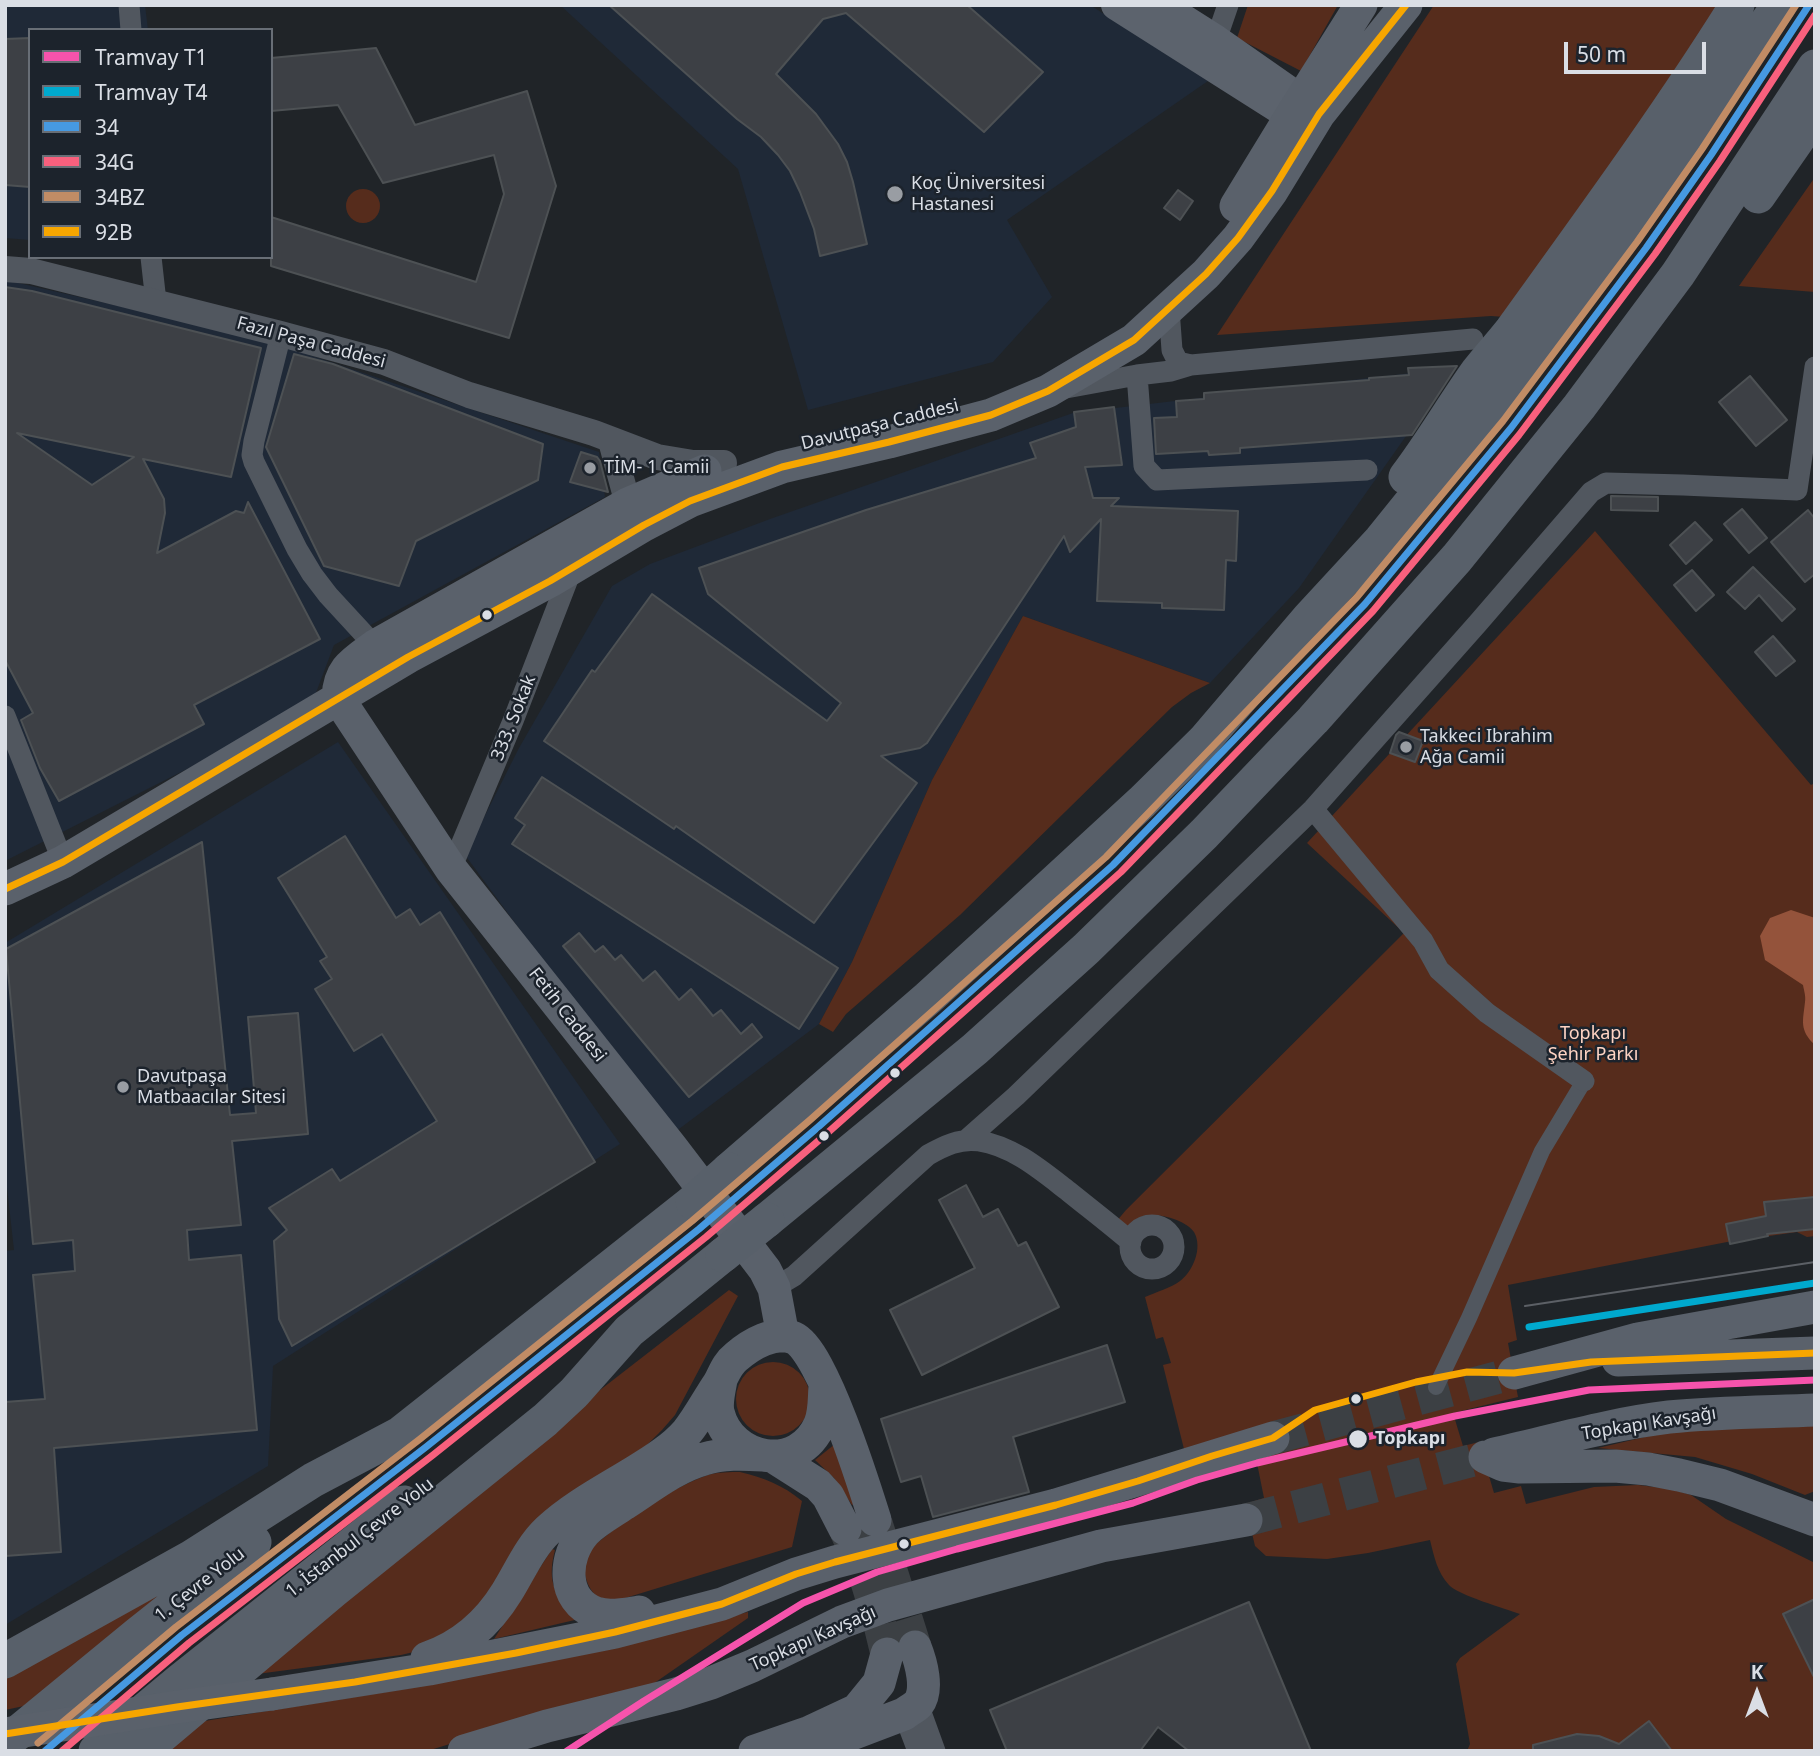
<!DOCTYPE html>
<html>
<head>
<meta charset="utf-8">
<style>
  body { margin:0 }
  #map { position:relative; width:1820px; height:1756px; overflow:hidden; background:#202428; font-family:"Noto Sans",sans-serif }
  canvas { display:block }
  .frame { position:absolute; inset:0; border:7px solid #dadee5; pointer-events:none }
  .legend { position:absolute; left:28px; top:28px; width:245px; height:231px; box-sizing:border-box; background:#1c232c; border:2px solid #686e76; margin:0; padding:9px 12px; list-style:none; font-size:21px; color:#dadee5 }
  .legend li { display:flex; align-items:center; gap:14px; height:35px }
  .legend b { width:35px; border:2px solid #686e76 }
  .north { position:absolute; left:1722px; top:1658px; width:70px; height:70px; -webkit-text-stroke:5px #1c232c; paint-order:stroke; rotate:0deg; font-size:19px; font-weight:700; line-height:28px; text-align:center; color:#dadee5 }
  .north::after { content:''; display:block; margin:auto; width:24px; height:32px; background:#dadee5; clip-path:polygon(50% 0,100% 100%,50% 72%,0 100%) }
  .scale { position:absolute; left:1564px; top:42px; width:142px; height:32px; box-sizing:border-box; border:4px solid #dadee5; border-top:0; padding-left:9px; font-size:21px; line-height:24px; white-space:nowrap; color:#dadee5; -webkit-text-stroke:5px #1c232c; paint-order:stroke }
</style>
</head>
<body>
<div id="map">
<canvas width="1820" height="1756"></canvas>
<div class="frame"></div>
<ul class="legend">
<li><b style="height:9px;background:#f653ac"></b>Tramvay T1</li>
<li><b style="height:9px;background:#00a9ce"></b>Tramvay T4</li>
<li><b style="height:9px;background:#4699e1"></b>34</li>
<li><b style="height:9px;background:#f8607d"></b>34G</li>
<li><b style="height:9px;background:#c18c65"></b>34BZ</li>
<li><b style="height:9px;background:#f7a600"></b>92B</li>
</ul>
<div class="north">K</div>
<div class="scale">50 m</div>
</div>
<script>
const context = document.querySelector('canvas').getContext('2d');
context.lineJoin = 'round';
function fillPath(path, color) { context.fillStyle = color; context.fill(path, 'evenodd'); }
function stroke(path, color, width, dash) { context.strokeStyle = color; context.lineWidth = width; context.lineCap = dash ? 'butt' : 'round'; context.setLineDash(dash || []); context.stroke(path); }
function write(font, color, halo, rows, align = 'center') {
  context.font = font + ' "Noto Sans",sans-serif'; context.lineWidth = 5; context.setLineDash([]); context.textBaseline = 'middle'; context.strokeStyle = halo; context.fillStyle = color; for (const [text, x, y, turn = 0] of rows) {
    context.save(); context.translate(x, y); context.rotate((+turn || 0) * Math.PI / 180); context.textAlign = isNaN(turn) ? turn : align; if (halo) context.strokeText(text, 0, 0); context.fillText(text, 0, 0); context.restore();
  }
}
const built = new Path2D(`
  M 5,5 L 145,5 L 148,30 L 30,30 L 30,240 L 5,238 Z
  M 560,5 L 1090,5 L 1208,81 L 1007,220 L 1052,297 L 993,362 L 808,410 L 738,169 Z
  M 5,280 L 259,338 L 599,452 L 605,497 L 334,645 L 314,698 L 189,768 L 5,861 Z
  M 1454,368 L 1299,588 L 1210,683 L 1023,616 L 932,780 L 852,962 L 819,1024 L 671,1135 L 465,855 L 519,748 L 612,586 L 650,564 L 770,519 L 1073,413 Z
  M 338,742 L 620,1144 L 273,1366 L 268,1466 L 5,1625 L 5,1251 L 14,1250 L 5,1170 L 5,943 Z`);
const green = new Path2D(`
  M 1248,5 L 1338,5 L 1301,71 L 1237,38 Z
  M 1434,5 L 1722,5 L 1505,317 L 1491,316 L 1217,335 Z
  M 1815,177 L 1815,292 L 1739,286 Z
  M346 206a17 17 0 1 1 34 0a17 17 0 1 1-34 0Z
  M 1595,531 L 1811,785 L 1815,783 L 1815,1236 L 1807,1237 L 1797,1232 L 1727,1242 L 1508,1285 L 1517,1340 L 1508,1343 L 1518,1397 L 1453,1413 L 1463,1446 L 1479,1442 L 1494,1493 L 1521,1486 L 1526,1504 L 1594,1487 L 1638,1485 L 1671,1489 L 1691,1495 L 1726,1519 L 1815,1563 L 1815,1751 L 1467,1751 L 1470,1744 L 1456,1664 L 1460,1658 L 1520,1614 C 1506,1609 1458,1595 1449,1585 C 1437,1572 1434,1556 1430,1540 L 1368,1553 L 1327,1559 L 1266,1556 L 1255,1546 L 1245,1504 L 1264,1498 L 1256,1458 L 1184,1449 L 1163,1365 L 1171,1363 L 1163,1337 L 1156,1339 L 1145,1297 C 1156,1292 1171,1288 1180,1281 C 1193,1271 1203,1248 1194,1232 C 1186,1220 1157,1212 1144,1216 C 1137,1218 1132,1224 1126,1229 L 1116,1222 L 1126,1210 L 1404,933 L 1307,843 Z
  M 1023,616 L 1210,683 L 1191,693 L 1172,707 L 960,915 L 846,1014 L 833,1032 L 819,1024 L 852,962 L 932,780 Z
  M 729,1290 L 738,1296 L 675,1415 L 662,1430 L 483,1608 L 422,1650 L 401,1655 L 257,1674 L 470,1491 Z
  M736 1399a37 37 0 1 1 74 0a37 37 0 1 1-74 0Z
  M 1815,1421 L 1815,1491 L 1805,1495 L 1752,1474 L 1695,1457 L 1598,1448 L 1666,1432 Z
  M 835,1444 L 855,1504 L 852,1505 L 834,1478 L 815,1460 Z
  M 740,1472 C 764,1478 783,1485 802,1501 L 792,1547 L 622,1599 C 618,1600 615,1601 610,1601 C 588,1600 582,1572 584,1554 C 618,1525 665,1490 708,1475 C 718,1472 730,1472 740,1472 Z
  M 552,1549 L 555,1550 C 546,1584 556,1597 579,1619 L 494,1639 Z
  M 216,1555 L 24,1706 L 5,1710 L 5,1673 Z
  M 748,1612 L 748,1618 L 653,1684 L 606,1696 L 427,1751 L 157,1751 L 186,1724 L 410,1688 L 570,1657 Z`);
const water = new Path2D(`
  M 1791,910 L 1815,918 L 1815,1045 C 1799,1030 1803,1021 1805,1002 C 1806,996 1804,991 1803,985 L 1765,960 L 1760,936 L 1770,918 Z`);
const building = new Path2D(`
  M 609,5 L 967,5 L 1043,72 L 984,132 L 846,13 L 823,19 L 776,74 L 816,114 L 838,144 L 847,162 L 853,182 L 867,244 L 820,256 L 814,229 L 800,192 L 790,171 L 778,155 L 761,137 L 737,119 Z
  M 30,38 L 30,187 L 5,185 L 5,39 Z
  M 376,48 L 415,125 L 527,91 L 556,186 L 509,338 L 271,266 L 271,217 L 476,282 L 504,194 L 494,155 L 383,183 L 338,105 L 271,111 L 271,58 Z
  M 1178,190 L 1193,201 L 1180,220 L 1164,208 Z
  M 5,287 L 32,291 L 261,348 L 231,477 L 143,459 L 164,499 L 165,513 L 157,553 L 236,511 L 244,513 L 248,502 L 320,639 L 194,705 L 204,724 L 59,801 L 40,768 L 21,720 L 33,713 L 5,660 ZM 17,433 L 129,456 L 134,457 L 92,485 Z
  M 294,354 L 333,364 L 543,444 L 538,480 L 416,541 L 399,586 L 324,566 L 266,447 Z
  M 1457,366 L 1412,435 L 1240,448 L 1240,453 L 1209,455 L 1208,451 L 1156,454 L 1154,418 L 1177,417 L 1176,401 L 1204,399 L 1204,393 L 1369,380 L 1369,378 L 1409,375 L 1408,368 Z
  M 1750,376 L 1787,420 L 1756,446 L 1719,402 Z
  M 1114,407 L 1122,465 L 1085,467 L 1093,498 L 1119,498 L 1111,506 L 1238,511 L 1236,561 L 1226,560 L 1224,610 L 1162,608 L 1162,603 L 1097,601 L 1101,519 L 1070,552 L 1064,536 L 927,743 L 920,748 L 881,756 L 917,783 L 814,923 L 676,826 L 674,829 L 544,741 L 592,670 L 595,672 L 652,594 L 827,721 L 841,703 L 708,594 L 699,568 L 866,510 L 1036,458 L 1030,443 L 1076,427 L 1074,412 Z
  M 581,452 L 597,457 L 600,461 L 608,492 L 570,482 Z
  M 1611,496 L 1658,497 L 1658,511 L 1611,510 Z
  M 1742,509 L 1767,538 L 1749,553 L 1724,524 Z
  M 1808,510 L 1815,519 L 1815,574 L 1805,582 L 1771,542 Z
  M 1695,522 L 1712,540 L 1686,564 L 1670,545 Z
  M 1753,567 L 1795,609 L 1782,621 L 1759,595 L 1745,609 L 1727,592 Z
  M 1692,570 L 1714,595 L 1696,611 L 1674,585 Z
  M 1773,636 L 1795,661 L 1776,676 L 1755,652 Z
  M 1399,732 L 1423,741 L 1415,762 L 1390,753 L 1396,735 Z
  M 542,777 L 838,968 L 799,1029 L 512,844 L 525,825 L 515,818 Z
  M 345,836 L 396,918 L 410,909 L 420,925 L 440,912 L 595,1162 L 292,1346 L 279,1319 L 274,1241 L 287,1230 L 269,1208 L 332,1169 L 340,1181 L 437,1121 L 382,1034 L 354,1051 L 315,989 L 332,979 L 320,961 L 327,957 L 278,878 Z
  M 202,842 L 230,1115 L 256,1113 L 248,1017 L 298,1013 L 308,1134 L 232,1141 L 241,1225 L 187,1230 L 189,1260 L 241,1255 L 257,1430 L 54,1448 L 61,1552 L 5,1556 L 5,1402 L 45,1399 L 33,1275 L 75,1271 L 73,1240 L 33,1244 L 6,949 Z
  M 579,933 L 595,952 L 603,946 L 615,960 L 621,955 L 643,981 L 655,971 L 679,1000 L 691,989 L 713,1016 L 721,1010 L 741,1034 L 752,1024 L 762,1037 L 689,1097 L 563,946 Z
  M 966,1185 L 983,1217 L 998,1209 L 1018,1246 L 1026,1242 L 1059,1307 L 922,1375 L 890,1310 L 975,1268 L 939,1200 Z
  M 1815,1197 L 1815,1229 L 1767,1234 L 1768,1236 L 1730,1244 L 1726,1224 L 1766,1216 L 1764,1202 Z
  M 1107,1345 L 1125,1402 L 1013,1437 L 1029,1492 L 933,1517 L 921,1476 L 901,1482 L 881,1419 Z
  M 1815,1599 L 1815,1679 L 1783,1614 Z
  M 1249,1602 L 1311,1751 L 1189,1751 L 1158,1727 L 1140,1751 L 1007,1751 L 990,1710 Z
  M 1649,1721 L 1672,1751 L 1533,1751 L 1533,1745 L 1577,1734 L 1599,1736 L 1619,1744 Z`);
const primaryTunnel = new Path2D(`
  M 1273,1438 L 1514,1373
  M 1246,1520 L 1485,1457
  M 876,1523 L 915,1647
  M 846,1531 L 863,1569 L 879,1621 L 887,1654`);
const pedestrian = new Path2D(`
  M 1436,1387 L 1469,1318 L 1542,1151 L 1584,1081`);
const minor = new Path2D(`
  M 129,5 L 131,30
  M 1216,40 L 1228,5
  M 151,257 L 156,302
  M 1169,309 L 1172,350 L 1178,362 L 1191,365
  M 281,334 L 254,441 L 252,455 L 254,462 L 297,549 L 312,574 L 328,595 L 375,646
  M 1137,375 L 1144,466 L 1157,480 L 1367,470
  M 1066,388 L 1137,375 L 1171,371 L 1191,365 L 1473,339
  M 5,716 L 63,862
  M 1313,809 L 1423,941 L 1439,970 L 1487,1013 L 1584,1081
  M 451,869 L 513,721 L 573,566
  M 965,1141 L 1016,1096 L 1313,809 L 1478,623 L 1591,492 L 1606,483 L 1683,485 L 1797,490 L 1815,367
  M1130 1247a22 22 0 1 1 44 0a22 22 0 1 1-44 0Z
  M 774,1288 L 794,1276 L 928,1155 C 944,1146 960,1138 979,1141 C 1013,1146 1042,1171 1068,1191 C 1089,1208 1110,1224 1131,1242
  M 918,1704 L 935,1751
  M 904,1714 L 918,1751`);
const tertiary = new Path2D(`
  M 5,269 L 31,271 L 281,334 L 384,362 L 469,395 L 594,433 L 657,457 L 693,463 L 724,463
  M 611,441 L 628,504`);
const secondary = new Path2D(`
  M 1116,5 L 1291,116
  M 1161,5 L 1216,40 L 1289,91`);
const primary = new Path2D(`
  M 1236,206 L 1291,116 L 1361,5
  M 338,698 C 339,669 353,662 375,646 L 628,504 L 705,471
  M 338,698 L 451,869 L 672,1148 L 765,1270 L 774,1288 L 783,1336
  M 5,889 L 63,862 L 408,657 L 550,581 L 644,525 L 690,501 L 782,467 L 889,442 L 991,415 L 1048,391 L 1134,340 L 1206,274 L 1238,238 L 1272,191 L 1319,114 L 1406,5
  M 1618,1360 L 1815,1353
  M 1514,1373 L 1638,1339 L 1815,1307
  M 721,1380 C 719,1390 716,1403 718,1412 C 730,1462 799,1474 820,1424 C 825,1412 824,1399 825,1386
  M 1494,1454 C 1552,1441 1610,1424 1669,1417 C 1717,1412 1766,1412 1815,1410
  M 774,1457 L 818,1485 L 828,1496 L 845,1529
  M 1485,1457 L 1503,1465 L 1520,1467 L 1615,1466 L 1648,1469 L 1679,1475 L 1720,1485 L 1815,1520
  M 639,1612 C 626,1614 609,1618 596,1613 C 561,1601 563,1556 585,1532 C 596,1521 611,1513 624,1504 C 649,1488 675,1467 704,1459 C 723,1453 743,1454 763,1455
  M 427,1658 C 462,1646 488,1623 507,1592 C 520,1571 530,1547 548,1530 C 574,1506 607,1489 636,1471 C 654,1460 673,1448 687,1432 C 699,1417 708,1399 719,1383 C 724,1374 727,1364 736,1357 C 751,1344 775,1330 794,1338 C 822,1350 865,1488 875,1520
  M 272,1694 L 429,1669 L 615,1632 L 722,1604 L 796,1574 L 835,1562 L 1056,1505 L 1273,1438
  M 464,1751 L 547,1726 L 676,1694 L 711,1683 L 752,1666 L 842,1622 L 888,1605 L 1101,1546 L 1246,1520
  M 755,1751 L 810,1732 L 857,1710 L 879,1683 L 887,1654
  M 807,1751 L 904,1714 C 908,1711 915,1707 918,1704 C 929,1690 921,1662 915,1647`);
const trunk = new Path2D(`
  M 1758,196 L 1815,114
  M 1406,477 C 1432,443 1453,406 1478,371 C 1489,357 1501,344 1512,330 C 1589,223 1667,117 1737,5
  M 729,1170 L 928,998 L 1017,917 L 1142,802 L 1204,741 L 1309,618 L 1381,540 L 1535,349 L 1579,292 L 1666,170 L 1779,5
  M 767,1220 L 975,1049 L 1086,949 L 1204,834 L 1313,720 L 1457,558 L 1579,407 L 1678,274 L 1815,67
  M 5,1661 L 192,1557 L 313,1480 L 400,1434 L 693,1202
  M 9,1740 L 138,1634 L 254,1542
  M 96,1751 L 180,1681 L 404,1503
  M 143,1751 L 334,1590 L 545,1420 L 574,1393 L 629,1331 L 723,1255`);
const tram = new Path2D(`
  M 1525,1306 L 1815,1262`);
const primaryBridge = new Path2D(`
  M 5,1734 L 177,1707 L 272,1694`);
const trunkBridge = new Path2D(`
  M 693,1202 L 729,1170
  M 723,1255 L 767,1220`);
const bus1 = new Path2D(`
  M 45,1751 L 182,1635 L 426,1447 L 699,1229 L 817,1128 L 1113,865 L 1365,604 L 1511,428 L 1646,248 L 1711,155 L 1809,5`);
const bus2 = new Path2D(`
  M 62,1751 L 189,1643 L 433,1455 L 706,1237 L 824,1136 L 1121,872 L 1373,611 L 1519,435 L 1655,254 L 1720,161 L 1815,15`);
const bus3 = new Path2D(`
  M 38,1743 L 176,1627 L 420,1439 L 692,1221 L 810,1120 L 1106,857 L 1357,597 L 1503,421 L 1637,242 L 1702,149 L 1796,5`);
const bus4 = new Path2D(`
  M 5,889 L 63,862 L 408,657 L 550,581 L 644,525 L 690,501 L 782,467 L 889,442 L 991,415 L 1048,391 L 1134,340 L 1206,274 L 1238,238 L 1272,191 L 1319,114 L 1406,5
  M 5,1734 L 177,1707 L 355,1682 L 516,1653 L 615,1632 L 722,1604 L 796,1574 L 835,1562 L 1056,1505 L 1138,1481 L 1212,1456 L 1273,1438 L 1315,1410 L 1416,1382 L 1467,1372 L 1514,1373 L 1591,1362 L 1815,1353`);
const tram1 = new Path2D(`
  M 567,1751 L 644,1701 L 803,1603 L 877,1572 L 957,1549 L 1133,1503 L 1197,1480 L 1257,1463 L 1455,1416 L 1589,1390 L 1815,1380`);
const tram2 = new Path2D(`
  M 1529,1327 L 1815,1283`);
const markers = [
  [895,194,9,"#999da3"],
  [590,468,7,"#999da3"],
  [487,615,6,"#dadee5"],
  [1406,747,7,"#999da3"],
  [895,1073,6,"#dadee5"],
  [123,1087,7,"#999da3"],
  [824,1136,6,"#dadee5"],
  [1356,1399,6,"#dadee5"],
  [1358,1439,10,"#dadee5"],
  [904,1544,6,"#dadee5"]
];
const poiNames = [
  ["Koç Üniversitesi",911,184],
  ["Hastanesi",911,205],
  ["TİM- 1 Camii",604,468],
  ["Takkeci Ibrahim",1420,737],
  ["Ağa Camii",1420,758],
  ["Davutpaşa",137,1077],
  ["Matbaacılar Sitesi",137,1098]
];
const streetNames = [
  ["Fazıl Paşa Caddesi",311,343,15],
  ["Davutpaşa Caddesi",880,425,-14],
  ["333. Sokak",514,718,-68],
  ["Fetih Caddesi",567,1015,52],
  ["Topkapı Kavşağı",1649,1424,-9],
  ["1. İstanbul Çevre Yolu",360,1538,-38],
  ["1. Çevre Yolu",200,1585,-38],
  ["Topkapı Kavşağı",813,1639,-24]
];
const parkNames = [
  ["Topkapı",1593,1034],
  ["Şehir Parkı",1593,1055]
];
const stopNames = [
  ["Topkapı",1375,1439]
];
fillPath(built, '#1f2937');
fillPath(green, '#562c1c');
fillPath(water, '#94533b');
fillPath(building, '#3d4045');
stroke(building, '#4d5154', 2);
stroke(primaryTunnel, '#3c4044', 33, [33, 17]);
stroke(pedestrian, '#51575f', 16);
stroke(minor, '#51575f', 21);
stroke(tertiary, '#51575f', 26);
stroke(secondary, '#5c636d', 30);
stroke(primary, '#5a616b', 33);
stroke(trunk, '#58606a', 35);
stroke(tram, '#5c6066', 2);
stroke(primaryBridge, '#5a616b', 33);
stroke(trunkBridge, '#58606a', 35);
stroke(bus1, '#4699e1', 7);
stroke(bus2, '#f8607d', 7);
stroke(bus3, '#c18c65', 7);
stroke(bus4, '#f7a600', 7);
stroke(tram1, '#f653ac', 7);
stroke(tram2, '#00a9ce', 7);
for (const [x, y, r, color] of markers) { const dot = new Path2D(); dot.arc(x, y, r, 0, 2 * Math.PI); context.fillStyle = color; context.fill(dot); stroke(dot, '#1c232c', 2.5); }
write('18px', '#dadee5', '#1c232c', poiNames, 'left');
write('18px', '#dadee5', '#1c232c', streetNames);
write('18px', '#fed3c3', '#1c232c', parkNames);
write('bold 18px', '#dadee5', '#1c232c', stopNames, 'left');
</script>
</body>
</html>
